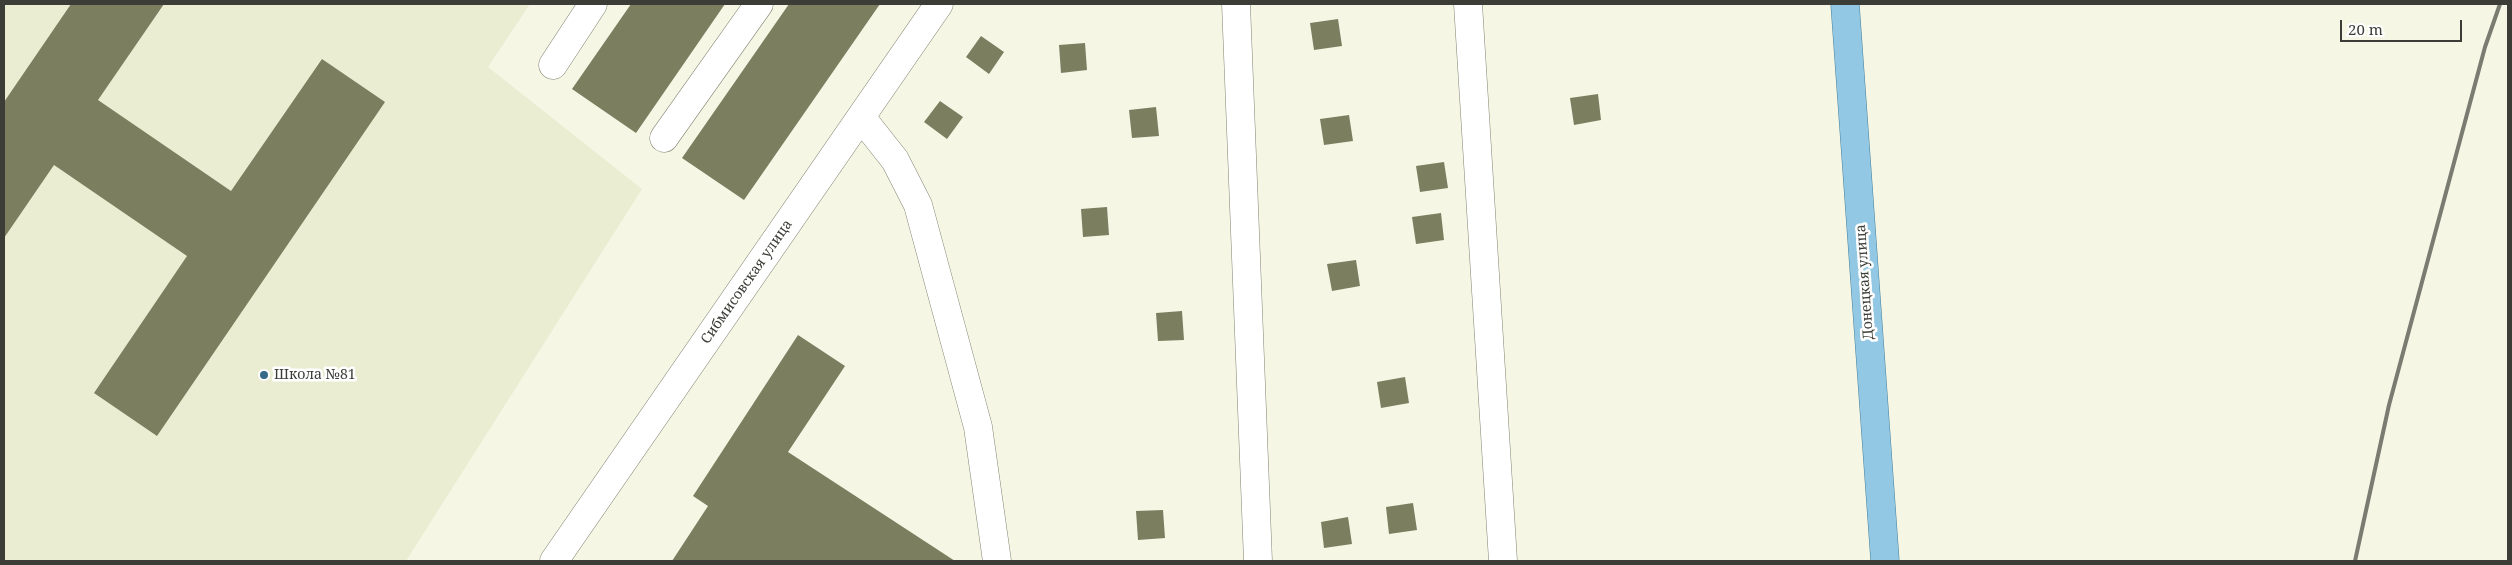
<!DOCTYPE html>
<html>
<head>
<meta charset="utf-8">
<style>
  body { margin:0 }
  #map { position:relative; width:2512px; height:565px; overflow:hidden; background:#f5f6e4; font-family:"Noto Serif",serif }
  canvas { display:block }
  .frame { position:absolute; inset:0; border:5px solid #3c3d36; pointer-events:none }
  .scale { position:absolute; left:2340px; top:20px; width:122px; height:22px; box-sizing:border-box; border:2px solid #3c3d36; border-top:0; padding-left:6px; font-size:15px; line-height:18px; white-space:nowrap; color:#3c3d36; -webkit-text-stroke:4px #fff; paint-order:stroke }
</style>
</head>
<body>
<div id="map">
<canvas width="2512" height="565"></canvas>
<div class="frame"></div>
<div class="scale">20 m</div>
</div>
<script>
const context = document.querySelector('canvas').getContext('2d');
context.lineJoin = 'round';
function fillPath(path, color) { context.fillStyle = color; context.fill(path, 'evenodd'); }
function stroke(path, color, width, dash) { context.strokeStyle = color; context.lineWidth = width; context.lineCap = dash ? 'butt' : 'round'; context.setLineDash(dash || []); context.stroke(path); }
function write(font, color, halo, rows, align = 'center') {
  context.font = font + ' "Noto Serif",serif'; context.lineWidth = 5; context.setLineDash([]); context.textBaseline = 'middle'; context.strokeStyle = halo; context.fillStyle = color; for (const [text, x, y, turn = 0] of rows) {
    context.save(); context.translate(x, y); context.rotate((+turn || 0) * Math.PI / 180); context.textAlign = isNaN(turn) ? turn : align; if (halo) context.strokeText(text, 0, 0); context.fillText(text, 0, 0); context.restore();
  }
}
const built = new Path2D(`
  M 4,4 L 530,4 L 488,67 L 642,189 L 406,561 L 4,561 Z`);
const building = new Path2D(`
  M 71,4 L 164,4 L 98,100 L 231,191 L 322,59 L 385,102 L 157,436 L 94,393 L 187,256 L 54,165 L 4,238 L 4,102 Z
  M 631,4 L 725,4 L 636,133 L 572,89 Z
  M 789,4 L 880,4 L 744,200 L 682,158 Z
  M 1338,19 L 1342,46 L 1314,50 L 1310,23 Z
  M 981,36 L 1004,52 L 989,74 L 966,57 Z
  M 1085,43 L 1087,70 L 1061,73 L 1059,45 Z
  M 1598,94 L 1601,120 L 1574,125 L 1570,98 Z
  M 940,101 L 963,117 L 947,139 L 924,122 Z
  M 1156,107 L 1159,136 L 1132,138 L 1129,110 Z
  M 1349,115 L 1353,141 L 1324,145 L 1320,119 Z
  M 1444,162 L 1448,188 L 1420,192 L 1416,166 Z
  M 1107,207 L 1109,235 L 1083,237 L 1081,209 Z
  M 1441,213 L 1444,240 L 1416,244 L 1412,217 Z
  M 1356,260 L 1360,286 L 1332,291 L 1327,264 Z
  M 1182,311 L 1184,340 L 1158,341 L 1156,313 Z
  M 798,335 L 845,366 L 788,452 L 955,561 L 672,561 L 708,506 L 693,496 Z
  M 1405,377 L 1409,403 L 1381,408 L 1377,382 Z
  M 1413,503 L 1417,530 L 1389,534 L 1386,507 Z
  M 1163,510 L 1165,538 L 1138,540 L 1136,511 Z
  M 1348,517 L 1352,544 L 1324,548 L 1321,522 Z`);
const minor = new Path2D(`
  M 1236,4 L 1258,561
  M 1468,4 L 1503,561
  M 553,65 L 593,4
  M 861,117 L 895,160 L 918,205 L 978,427 L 997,561
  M 664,138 L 759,4
  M 554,561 L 939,4`);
const major = new Path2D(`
  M 1845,4 L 1885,561`);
const rail = new Path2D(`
  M 2355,561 L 2389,405 L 2485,47 L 2500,4`);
const markers = [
  [264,375,5,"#356986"]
];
const streetNames = [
  ["Сибмисовская улица",747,282,-55],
  ["Донецкая улица",1865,282,-94]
];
const poiNames = [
  ["Школа №81",274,375]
];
fillPath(built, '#ebedd3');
fillPath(building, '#7c7e60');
stroke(minor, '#818372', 29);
stroke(major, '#447f9b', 29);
stroke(minor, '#fff', 28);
stroke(major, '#92c8e4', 28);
stroke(rail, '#7a7b71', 4);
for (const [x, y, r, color] of markers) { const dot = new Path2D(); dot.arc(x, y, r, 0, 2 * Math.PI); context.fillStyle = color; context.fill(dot); stroke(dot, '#fff', 2); }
write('14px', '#3c3d36', '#fff', streetNames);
write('14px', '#3c3d36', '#fff', poiNames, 'left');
</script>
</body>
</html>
